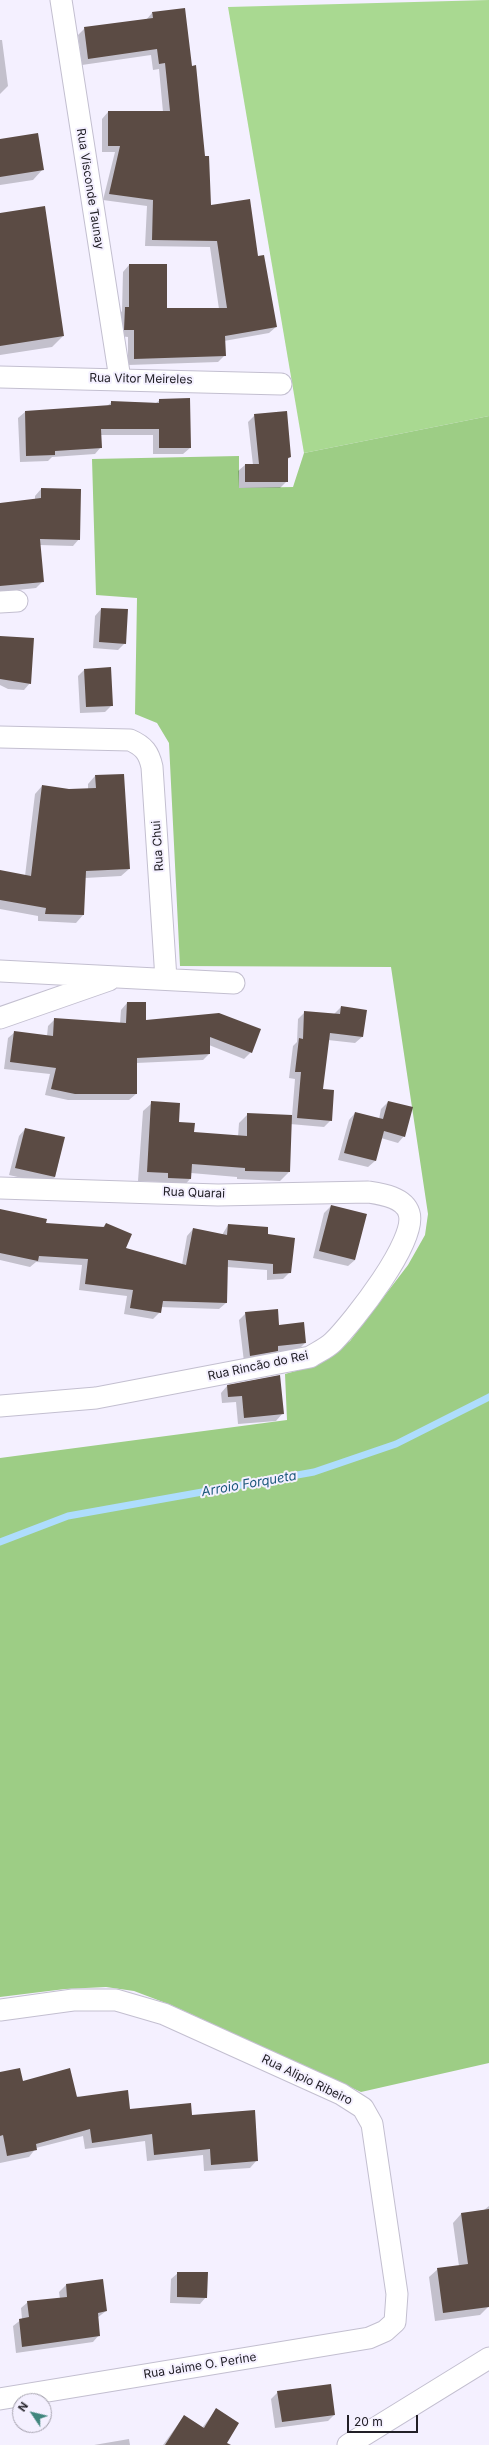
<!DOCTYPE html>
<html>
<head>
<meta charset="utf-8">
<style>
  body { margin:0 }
  #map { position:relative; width:489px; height:2445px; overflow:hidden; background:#f4f0ff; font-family:Inter,sans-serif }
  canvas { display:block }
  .north { position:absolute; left:12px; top:2393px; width:40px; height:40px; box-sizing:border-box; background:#f4f0ff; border:1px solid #a09da9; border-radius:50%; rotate:305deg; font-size:11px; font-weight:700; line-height:16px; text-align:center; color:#222027 }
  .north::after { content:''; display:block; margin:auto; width:14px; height:18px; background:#40867d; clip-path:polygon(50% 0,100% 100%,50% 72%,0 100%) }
  .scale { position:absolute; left:347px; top:2415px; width:71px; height:18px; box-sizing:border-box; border:2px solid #222027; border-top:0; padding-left:5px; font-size:12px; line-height:14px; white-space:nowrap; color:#222027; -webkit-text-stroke:3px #f4f0ff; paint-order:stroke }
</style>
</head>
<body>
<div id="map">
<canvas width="489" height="2445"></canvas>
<div class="north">N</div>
<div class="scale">20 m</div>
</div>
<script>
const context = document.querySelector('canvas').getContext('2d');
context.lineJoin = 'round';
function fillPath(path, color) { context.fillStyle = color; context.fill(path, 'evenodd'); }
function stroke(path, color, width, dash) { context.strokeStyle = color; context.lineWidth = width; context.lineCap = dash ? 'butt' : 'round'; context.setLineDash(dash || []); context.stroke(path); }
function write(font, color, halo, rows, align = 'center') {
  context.font = font + ' Inter,sans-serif'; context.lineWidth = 4; context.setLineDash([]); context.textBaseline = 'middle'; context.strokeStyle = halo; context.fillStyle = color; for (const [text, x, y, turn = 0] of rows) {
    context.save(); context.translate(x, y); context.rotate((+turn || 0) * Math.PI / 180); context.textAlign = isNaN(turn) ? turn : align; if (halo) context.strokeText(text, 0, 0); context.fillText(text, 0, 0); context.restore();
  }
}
const green = new Path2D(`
  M 489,0 L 489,416 L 304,453 L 228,7 Z`);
const forest = new Path2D(`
  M 489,416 L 489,2063 L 361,2092 L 171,2005 L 134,1991 L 106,1987 L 65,1989 L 0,1997 L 0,1458 L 287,1420 L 285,1374 L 317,1365 L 350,1341 L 408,1265 L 425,1235 L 428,1214 L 391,967 L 180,966 L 169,743 L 157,723 L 135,714 L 137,598 L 96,595 L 92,459 L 239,456 L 239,488 L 293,487 L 304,453 Z`);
const shadow = new Path2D(`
  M 152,13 L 210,206 L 257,257 L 276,327 L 269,333 L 224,341 L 225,355 L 218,362 L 128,365 L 128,337 L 118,336 L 119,315 L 122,311 L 123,272 L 129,265 L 166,309 L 219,309 L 210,247 L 145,246 L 147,206 L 103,200 L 115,152 L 102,152 L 102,119 L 108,112 L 163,112 L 159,69 L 153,70 L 151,55 L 82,65 L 78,35 L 85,28 L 146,20 Z
  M 0,40 L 2,40 L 8,86 L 0,94 Z
  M 0,140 L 43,169 L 33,180 L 0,185 Z
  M 0,214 L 63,336 L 52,347 L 0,355 Z
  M 160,400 L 190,448 L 183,454 L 153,454 L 153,435 L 101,435 L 101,447 L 95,454 L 52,457 L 48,461 L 20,462 L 18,418 L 25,412 L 107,406 L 112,402 L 156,403 Z
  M 255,415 L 290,457 L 287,460 L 287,481 L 280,488 L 239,488 L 238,471 L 245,465 L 253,465 L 248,422 Z
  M 41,489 L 79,539 L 73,546 L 39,545 L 43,581 L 36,588 L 0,592 L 0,504 L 35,500 L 35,496 Z
  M 101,609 L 125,643 L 118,650 L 93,648 L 95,616 Z
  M 0,637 L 30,683 L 24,690 L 8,689 L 0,685 Z
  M 84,670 L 112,705 L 105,712 L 80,713 L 78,676 Z
  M 95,776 L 129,869 L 121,876 L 85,878 L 83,915 L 76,923 L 38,921 L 38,916 L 0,909 L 0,871 L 25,876 L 35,794 L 42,786 L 69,790 L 88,789 L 88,784 Z
  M 127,1003 L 145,1021 L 219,1014 L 251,1052 L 244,1059 L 209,1045 L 209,1054 L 203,1060 L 136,1063 L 136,1094 L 129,1100 L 68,1100 L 45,1095 L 50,1074 L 4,1069 L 8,1038 L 15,1032 L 47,1036 L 48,1026 L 55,1019 L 120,1024 L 121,1010 Z
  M 341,1007 L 362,1037 L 355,1043 L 328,1040 L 322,1090 L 331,1120 L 324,1127 L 290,1124 L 289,1172 L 280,1181 L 237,1179 L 237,1177 L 191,1173 L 190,1179 L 182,1188 L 159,1186 L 160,1182 L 138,1181 L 143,1111 L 152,1103 L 193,1133 L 238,1137 L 239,1123 L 248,1114 L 292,1116 L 295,1079 L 289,1078 L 293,1046 L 297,1042 L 298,1019 L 305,1012 L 334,1014 Z
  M 388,1102 L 404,1136 L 398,1143 L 381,1138 L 375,1161 L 368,1167 L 338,1160 L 349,1120 L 355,1113 L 379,1119 L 381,1109 Z
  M 25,1129 L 64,1138 L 55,1177 L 48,1184 L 9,1175 L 19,1136 Z
  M 331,1206 L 355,1260 L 348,1266 L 313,1258 L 324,1213 Z
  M 0,1210 L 45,1224 L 102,1228 L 106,1224 L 124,1249 L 182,1265 L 187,1236 L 193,1229 L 222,1235 L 228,1225 L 267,1235 L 290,1272 L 283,1279 L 267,1280 L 267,1270 L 227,1267 L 226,1303 L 219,1309 L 160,1307 L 160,1312 L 153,1319 L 124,1314 L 127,1296 L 79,1290 L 82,1265 L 36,1262 L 30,1267 L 0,1260 Z
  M 246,1313 L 279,1326 L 305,1343 L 299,1349 L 276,1352 L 271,1357 L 244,1362 L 239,1320 Z
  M 227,1386 L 282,1414 L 276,1421 L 238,1424 L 236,1402 L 222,1403 L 221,1393 Z
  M 0,2073 L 22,2082 L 130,2110 L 192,2116 L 257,2160 L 250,2168 L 204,2171 L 203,2155 L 147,2161 L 145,2141 L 85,2149 L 83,2136 L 36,2148 L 29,2157 L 0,2163 Z
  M 489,2206 L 489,2306 L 480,2315 L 435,2321 L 429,2277 L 438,2269 L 459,2266 L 453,2223 L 461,2214 L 484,2210 Z
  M 178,2273 L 206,2297 L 200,2304 L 170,2303 L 171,2279 Z
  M 102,2280 L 106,2311 L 97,2318 L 99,2335 L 93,2342 L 16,2353 L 13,2326 L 22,2319 L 21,2308 L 28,2302 L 60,2299 L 59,2292 L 66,2285 Z
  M 278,2392 L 334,2415 L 328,2421 L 275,2428 L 271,2399 Z
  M 216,2410 L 224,2445 L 163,2445 L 184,2416 L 202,2428 Z
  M 129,2439 L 130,2445 L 94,2445 Z`);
const stream = new Path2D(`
  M 0,1542 L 68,1516 L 314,1472 L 396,1444 L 489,1397`);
const building = new Path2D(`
  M 185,8 L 192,66 L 196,65 L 205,156 L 209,156 L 211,205 L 250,199 L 258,256 L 264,255 L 277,327 L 225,336 L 226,356 L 134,359 L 134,330 L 124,330 L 125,307 L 129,307 L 129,264 L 167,264 L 167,308 L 227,308 L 217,241 L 152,240 L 153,200 L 109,194 L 120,146 L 108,146 L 108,111 L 170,111 L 165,63 L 159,64 L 157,49 L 88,59 L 84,27 L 153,18 L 152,12 Z
  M 38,133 L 44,170 L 0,177 L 0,139 Z
  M 45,206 L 64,336 L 0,346 L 0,213 Z
  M 190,398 L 191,448 L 159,448 L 159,429 L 101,429 L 102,448 L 55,451 L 55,455 L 26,456 L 25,411 L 111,405 L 111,401 L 159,403 L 159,399 Z
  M 287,411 L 291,457 L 288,458 L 288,482 L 245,482 L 245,464 L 259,464 L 254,414 Z
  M 41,488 L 81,489 L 80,540 L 40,539 L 44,582 L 0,586 L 0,503 L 41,498 Z
  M 101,608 L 128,609 L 126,644 L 99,642 Z
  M 0,636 L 34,638 L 31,684 L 0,679 Z
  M 111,667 L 113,706 L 86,707 L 84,669 Z
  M 124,774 L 130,869 L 86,871 L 84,915 L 45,914 L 46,908 L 0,900 L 0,870 L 31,876 L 42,785 L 69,789 L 96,788 L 95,775 Z
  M 127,1002 L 146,1002 L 146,1020 L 219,1013 L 261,1029 L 252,1053 L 210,1037 L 210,1054 L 137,1058 L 137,1094 L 75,1094 L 51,1089 L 56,1068 L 10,1062 L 14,1031 L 53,1036 L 54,1018 L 126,1023 Z
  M 341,1006 L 367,1010 L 363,1037 L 330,1033 L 323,1089 L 334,1090 L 332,1121 L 297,1118 L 301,1072 L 295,1072 L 299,1038 L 303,1039 L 304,1011 L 340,1014 Z
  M 151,1101 L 180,1103 L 179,1122 L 195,1123 L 194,1132 L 247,1136 L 247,1113 L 292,1115 L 290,1172 L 245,1171 L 245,1168 L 192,1164 L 191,1179 L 168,1178 L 168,1173 L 147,1172 Z
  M 388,1101 L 413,1107 L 405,1137 L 384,1131 L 376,1161 L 344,1153 L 355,1112 L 383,1119 Z
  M 25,1128 L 65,1137 L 55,1177 L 15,1168 Z
  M 331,1205 L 367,1214 L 355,1260 L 319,1251 Z
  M 0,1209 L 47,1219 L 46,1223 L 104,1227 L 106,1223 L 132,1234 L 126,1248 L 186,1265 L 193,1228 L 227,1235 L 228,1224 L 268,1227 L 268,1234 L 295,1238 L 291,1273 L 273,1274 L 273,1264 L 228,1260 L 227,1303 L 163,1301 L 161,1313 L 130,1308 L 133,1290 L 85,1284 L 88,1259 L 39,1256 L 38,1261 L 0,1253 Z
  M 278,1309 L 279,1325 L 304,1322 L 306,1343 L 278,1346 L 278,1351 L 250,1356 L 245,1312 Z
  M 280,1375 L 284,1414 L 244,1418 L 242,1396 L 228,1397 L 227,1385 Z
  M 20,2068 L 23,2081 L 70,2068 L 77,2097 L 128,2090 L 130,2109 L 191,2103 L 192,2115 L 255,2110 L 258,2161 L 211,2165 L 210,2149 L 154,2155 L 152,2134 L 92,2143 L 90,2129 L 36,2144 L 37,2150 L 7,2156 L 3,2135 L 0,2136 L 0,2072 Z
  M 489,2209 L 489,2307 L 443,2313 L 437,2268 L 468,2264 L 461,2213 Z
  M 177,2272 L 208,2272 L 207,2298 L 177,2297 Z
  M 103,2279 L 107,2311 L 98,2313 L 100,2336 L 22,2347 L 19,2319 L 29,2317 L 27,2301 L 67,2297 L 66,2284 Z
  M 331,2384 L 335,2415 L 282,2422 L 277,2391 Z
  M 216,2408 L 239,2423 L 227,2443 L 231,2445 L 165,2445 L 184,2415 L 204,2428 Z`);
const minor = new Path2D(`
  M 61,0 L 120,379
  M 0,377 L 281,384
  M 0,602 L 17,601
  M 0,737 L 130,740 C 144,746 149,753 152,767 L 166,979
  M 0,971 L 234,983
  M 0,1018 L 109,980
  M 0,1188 L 218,1195 L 368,1192 C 381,1194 404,1197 409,1213 C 418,1240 353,1322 333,1342 C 327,1348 318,1352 310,1357 L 96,1398 L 0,1406
  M 0,2010 L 73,2000 L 116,2000 L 164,2014 L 341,2094 L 363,2108 L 372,2124 L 397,2294 L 395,2322 L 385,2331 L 369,2338 L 0,2399
  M 348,2445 L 489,2358`);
const streetNames = [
  ["Rua Visconde Taunay",90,189,81],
  ["Rua Vitor Meireles",141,379,1],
  ["Rua Chui",158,846,-94],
  ["Rua Quarai",194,1193,2],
  ["Rua Rincão do Rei",258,1366,-12],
  ["Rua Alipio Ribeiro",307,2080,26],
  ["Rua Jaime O. Perine",200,2366,-9]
];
const waterNames = [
  ["Arroio Forqueta",249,1484,-10]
];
fillPath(green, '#a9d991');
fillPath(forest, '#9dcd85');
fillPath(shadow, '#0003');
stroke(stream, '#aeddfd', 7);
fillPath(building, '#5b4b44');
stroke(minor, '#c3bfd0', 23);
stroke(minor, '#fff', 21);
write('12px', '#222027', '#f4f0ff', streetNames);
write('italic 13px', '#1b587b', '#f4f0ff', waterNames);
</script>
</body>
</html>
